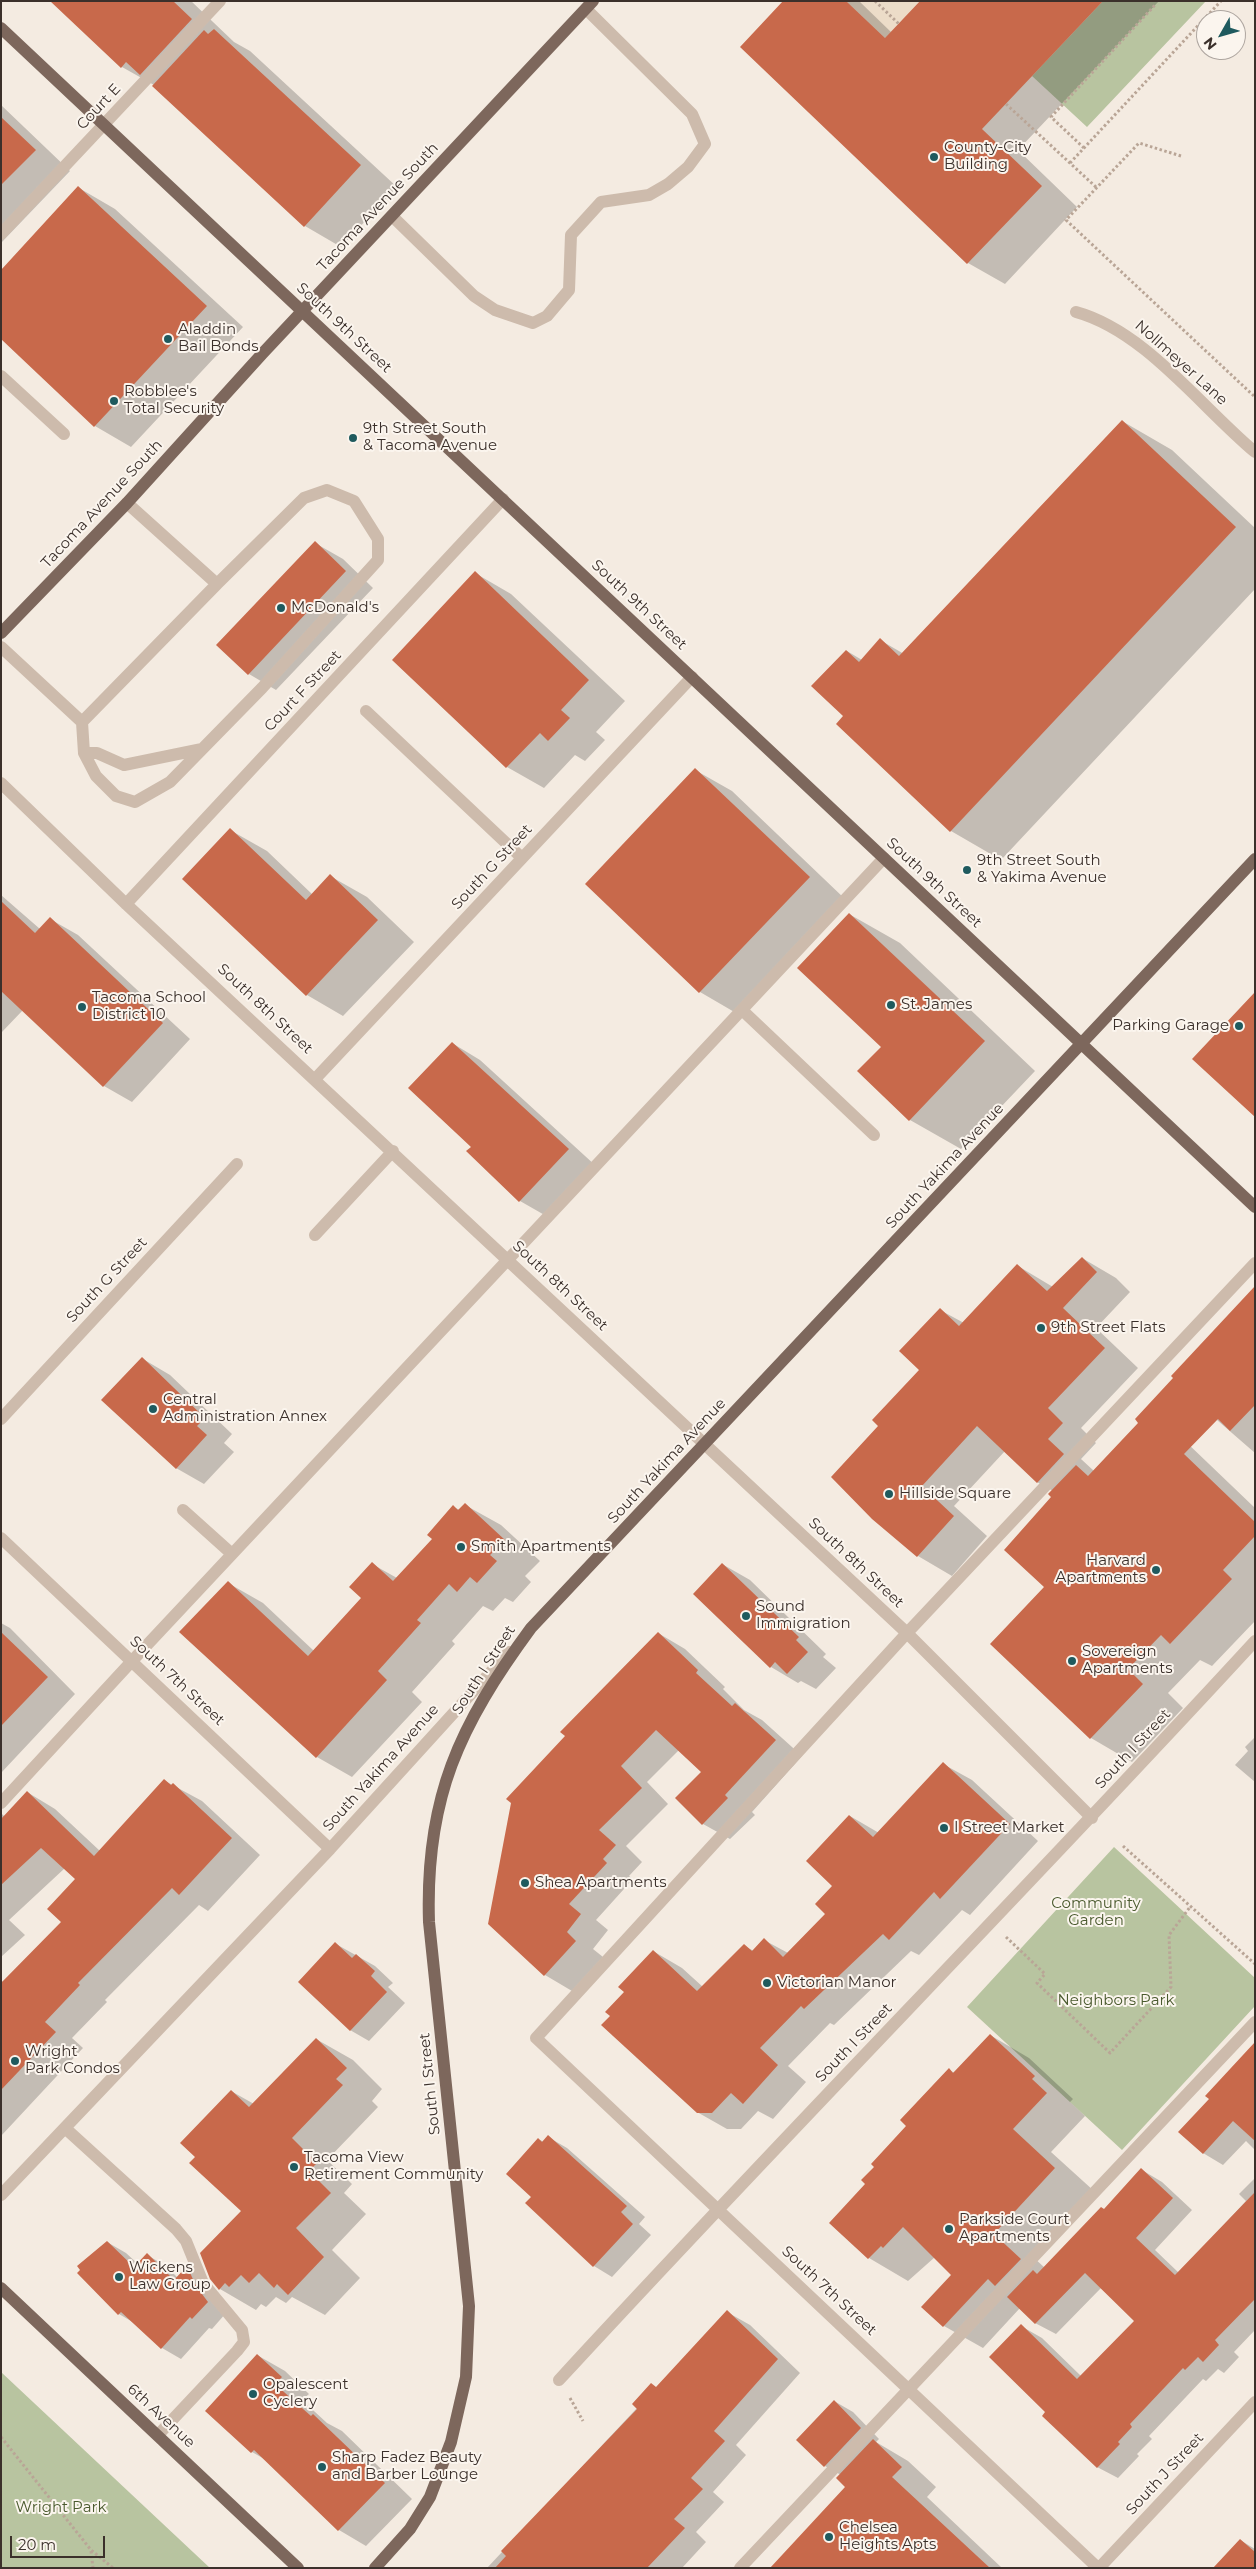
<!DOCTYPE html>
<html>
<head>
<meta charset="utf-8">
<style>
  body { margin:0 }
  #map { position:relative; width:1256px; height:2569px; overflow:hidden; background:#f4ebe1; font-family:Montserrat,sans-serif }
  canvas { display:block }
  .frame { position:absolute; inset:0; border:2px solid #3b302b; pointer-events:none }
  .north { position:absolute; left:1196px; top:10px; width:50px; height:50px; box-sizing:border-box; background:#fbf5ee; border:1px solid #aea6a0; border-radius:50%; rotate:232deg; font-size:14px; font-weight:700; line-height:20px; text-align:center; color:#3b302b }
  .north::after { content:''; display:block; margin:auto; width:18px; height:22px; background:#1f5a5e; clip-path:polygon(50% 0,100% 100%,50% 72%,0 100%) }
  .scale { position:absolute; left:10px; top:2536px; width:95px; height:22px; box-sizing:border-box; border:2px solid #3b302b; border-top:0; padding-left:6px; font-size:15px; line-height:18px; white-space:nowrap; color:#3b302b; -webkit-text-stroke:4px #fbf5ee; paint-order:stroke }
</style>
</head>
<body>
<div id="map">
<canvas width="1256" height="2569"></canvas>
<div class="frame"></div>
<div class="north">N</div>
<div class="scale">20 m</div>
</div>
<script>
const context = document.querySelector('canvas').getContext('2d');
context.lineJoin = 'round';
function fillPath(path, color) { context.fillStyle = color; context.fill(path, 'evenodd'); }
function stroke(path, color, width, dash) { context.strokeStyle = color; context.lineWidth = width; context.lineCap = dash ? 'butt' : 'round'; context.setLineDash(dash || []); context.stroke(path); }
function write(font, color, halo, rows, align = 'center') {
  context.font = font + ' Montserrat,sans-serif'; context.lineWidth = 4; context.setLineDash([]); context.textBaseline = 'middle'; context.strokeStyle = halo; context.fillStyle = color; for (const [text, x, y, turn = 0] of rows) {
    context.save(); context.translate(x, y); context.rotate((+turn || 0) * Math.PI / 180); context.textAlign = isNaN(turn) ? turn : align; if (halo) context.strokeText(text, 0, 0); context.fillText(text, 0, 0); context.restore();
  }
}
const green = new Path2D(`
  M 1103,1 L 1206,1 L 1087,127 L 1032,76 Z
  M 1114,1847 L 1255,1978 L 1255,2006 L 1122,2150 L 967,2007 Z
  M 1,2372 L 210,2568 L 1,2568 Z`);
const plaza = new Path2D(`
  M 846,1 L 920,1 L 885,38 Z`);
const shadow = new Path2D(`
  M 52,1 L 191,1 L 234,42 L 250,51 L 397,187 L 341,247 L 305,226 L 154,85 L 122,67 Z
  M 785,1 L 859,1 L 892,33 L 922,1 L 1159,1 L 1018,150 L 1077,207 L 1005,284 L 968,263 Z
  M 1,105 L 70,171 L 1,243 Z
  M 79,188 L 115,209 L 243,327 L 131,447 L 95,426 Z
  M 1122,421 L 1172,450 L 1255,528 L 1255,589 L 1001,860 L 951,831 L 845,716 L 847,651 L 862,660 L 880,640 L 904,654 Z
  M 315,543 L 343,559 L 373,588 L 276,690 L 249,674 Z
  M 475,573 L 511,594 L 625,701 L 596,732 L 605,740 L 585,761 L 575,755 L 544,788 L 507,767 Z
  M 695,770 L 732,791 L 845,899 L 736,1013 L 700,992 L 587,884 Z
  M 230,830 L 267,851 L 313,895 L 330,876 L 367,897 L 414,942 L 343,1016 L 307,995 Z
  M 1,895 L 40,929 L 50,919 L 78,935 L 190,1039 L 132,1102 L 104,1086 L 23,1010 L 1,1033 Z
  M 849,914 L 900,943 L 1035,1071 L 961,1149 L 910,1120 L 859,1071 L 882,1047 Z
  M 452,1043 L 480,1060 L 596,1166 L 548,1217 L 520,1201 L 472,1147 Z
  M 1082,1258 L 1116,1278 L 1130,1292 L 1096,1328 L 1138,1368 L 1081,1428 L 1096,1443 L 1081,1459 L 1094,1471 L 1185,1441 L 1255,1508 L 1255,1621 L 1212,1666 L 1200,1660 L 1168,1693 L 1183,1708 L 1132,1762 L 1091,1738 L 991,1644 L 1045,1587 L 1053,1491 L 1037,1482 L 1005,1451 L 954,1506 L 987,1536 L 952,1576 L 918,1556 L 873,1519 L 879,1426 L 921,1370 L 940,1310 L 964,1323 L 1018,1266 L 1053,1287 Z
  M 1255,1308 L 1255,1453 L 1217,1420 Z
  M 143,1359 L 170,1375 L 232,1434 L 224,1443 L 234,1452 L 204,1484 L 176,1468 Z
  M 465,1505 L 501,1525 L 540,1561 L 525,1576 L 531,1582 L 513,1602 L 505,1598 L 493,1611 L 483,1606 L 452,1641 L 455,1644 L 412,1692 L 422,1702 L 352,1777 L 317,1757 L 228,1583 L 263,1603 L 314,1651 L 363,1598 L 372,1564 L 397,1578 L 434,1539 L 453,1507 L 460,1510 Z
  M 722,1564 L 750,1580 L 826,1654 L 823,1657 L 836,1668 L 816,1689 L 801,1681 L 798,1683 L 771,1667 Z
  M 1,1623 L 10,1628 L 75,1694 L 1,1773 Z
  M 658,1633 L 685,1649 L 725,1687 L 723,1689 L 744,1710 L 762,1720 L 802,1756 L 752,1812 L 755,1815 L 730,1839 L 703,1824 L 702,1772 L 679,1750 L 647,1782 L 668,1804 L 626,1846 L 642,1862 L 629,1876 L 633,1879 L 596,1920 L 608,1930 L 593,1949 L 603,1957 L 572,1991 L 545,1975 L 566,1736 Z
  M 1255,1737 L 1255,1782 L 1235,1765 L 1248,1751 L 1245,1747 Z
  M 943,1764 L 972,1780 L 1038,1841 L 970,1915 L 962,1910 L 919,1955 L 911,1951 L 834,2025 L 830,2023 L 788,2066 L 806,2082 L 773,2119 L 758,2111 L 741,2129 L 727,2129 L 697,2112 L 612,2016 L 653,1951 L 682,1968 L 703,1987 L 744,1946 L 754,1951 L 764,1940 L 788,1953 L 827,1914 L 850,1816 L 879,1833 Z
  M 165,1781 L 202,1801 L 260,1855 L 208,1911 L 199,1905 L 105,2000 L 107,2002 L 72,2038 L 83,2048 L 1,2136 L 1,1981 L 4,1982 L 63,1922 L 77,1879 L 65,1868 L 9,1920 L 25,1935 L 1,1957 L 1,1813 L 5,1817 L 27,1792 L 55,1809 L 100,1851 Z
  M 336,1944 L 375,1966 L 393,1983 L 388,1987 L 405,2003 L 369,2041 L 350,2030 Z
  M 990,2035 L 1029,2058 L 1073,2099 L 1070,2102 L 1085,2116 L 1051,2152 L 1094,2191 L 1033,2257 L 1045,2268 L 1104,2210 L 1142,2170 L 1162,2182 L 1192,2210 L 1155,2250 L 1179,2273 L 1246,2201 L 1239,2194 L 1255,2178 L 1255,2330 L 1234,2352 L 1239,2357 L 1224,2373 L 1218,2369 L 1206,2381 L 1203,2379 L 1149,2436 L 1152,2439 L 1137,2454 L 1139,2456 L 1118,2478 L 1097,2467 L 1047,2412 L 1021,2326 L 1042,2338 L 1081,2376 L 1136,2321 L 1101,2288 L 1056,2334 L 1035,2323 L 1020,2308 L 983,2348 L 944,2326 L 953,2275 L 935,2257 L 908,2281 L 869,2258 L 867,2184 L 875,2167 L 949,2070 L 955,2073 Z
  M 316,2039 L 353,2060 L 382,2089 L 372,2101 L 378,2107 L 327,2160 L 352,2184 L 344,2193 L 366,2214 L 332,2250 L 360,2278 L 325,2315 L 292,2297 L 286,2303 L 276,2297 L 266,2307 L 261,2304 L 256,2310 L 220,2289 L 243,2211 L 196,2157 L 231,2091 L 254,2104 Z
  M 1255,2056 L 1255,2150 L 1246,2141 L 1223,2165 L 1203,2153 Z
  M 548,2137 L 567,2148 L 645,2217 L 639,2224 L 651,2235 L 612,2277 L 594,2266 L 533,2197 L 538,2139 L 544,2142 Z
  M 107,2242 L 126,2253 L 138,2264 L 147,2255 L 166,2266 L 178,2278 L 188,2268 L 206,2279 L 226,2313 L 212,2329 L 209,2328 L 181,2359 L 162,2348 L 136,2324 L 119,2314 L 79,2273 Z
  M 727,2312 L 750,2325 L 800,2373 L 736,2445 L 746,2455 L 713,2492 L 724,2502 L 696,2532 L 706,2542 L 682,2568 L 487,2568 Z
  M 257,2355 L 285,2371 L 309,2394 L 302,2400 L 327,2423 L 342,2431 L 412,2499 L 366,2546 L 339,2530 L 266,2460 L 252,2452 L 207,2411 Z
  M 834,2401 L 853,2412 L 879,2439 L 876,2442 L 908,2461 L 936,2487 L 927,2497 L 1002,2568 L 772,2568 L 847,2487 L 841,2475 L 825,2466 Z
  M 1240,2540 L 1255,2549 L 1255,2568 Z`);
const building = new Path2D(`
  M 50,1 L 173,1 L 192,19 L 140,75 L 126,62 L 121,68 Z
  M 783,1 L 846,1 L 885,38 L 920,1 L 1103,1 L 982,129 L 1042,186 L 967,264 L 740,47 Z
  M 214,29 L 361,165 L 304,227 L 152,86 L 204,30 L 208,34 Z
  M 1,117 L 36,150 L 1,185 Z
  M 78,186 L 207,306 L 94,427 L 1,339 L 1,270 Z
  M 1122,420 L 1236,527 L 950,832 L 836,724 L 843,716 L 811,686 L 846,650 L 859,662 L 880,638 L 899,656 Z
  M 315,541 L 346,571 L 248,675 L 216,645 Z
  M 475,571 L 589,680 L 561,710 L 570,718 L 548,741 L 540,733 L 506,768 L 392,660 Z
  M 695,768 L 810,877 L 699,993 L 585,884 Z
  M 230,828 L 306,900 L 330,874 L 378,920 L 306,996 L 182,879 Z
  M 1,901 L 35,933 L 50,917 L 163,1023 L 103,1087 L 1,991 Z
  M 849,913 L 985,1041 L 909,1121 L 857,1071 L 881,1047 L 797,968 Z
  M 1255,992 L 1255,1117 L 1192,1059 Z
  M 452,1042 L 569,1149 L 519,1202 L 466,1151 L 471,1147 L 408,1088 Z
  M 1082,1257 L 1097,1272 L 1063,1308 L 1105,1348 L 1048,1408 L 1063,1423 L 1048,1439 L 1064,1454 L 1037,1483 L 977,1426 L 922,1486 L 954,1516 L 917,1557 L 872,1519 L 831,1477 L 878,1426 L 872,1420 L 919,1370 L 899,1351 L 940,1308 L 959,1326 L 1017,1264 L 1047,1291 Z
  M 1255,1286 L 1255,1405 L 1230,1431 L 1218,1419 L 1184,1454 L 1255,1522 L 1255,1536 L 1223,1570 L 1232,1579 L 1170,1644 L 1161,1635 L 1128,1669 L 1143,1684 L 1090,1739 L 990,1644 L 1044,1587 L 1004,1550 L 1051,1497 L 1048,1494 L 1076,1465 L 1088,1476 L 1138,1423 L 1135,1419 L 1173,1378 L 1171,1376 Z
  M 142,1357 L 205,1418 L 197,1426 L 207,1435 L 176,1469 L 101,1400 Z
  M 465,1503 L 505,1540 L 490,1555 L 497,1561 L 477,1583 L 470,1577 L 457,1592 L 449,1584 L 417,1620 L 421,1623 L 378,1671 L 387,1680 L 316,1758 L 179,1632 L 228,1581 L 308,1656 L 361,1598 L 349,1587 L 372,1562 L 393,1581 L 432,1539 L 427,1535 L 453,1505 L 458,1510 Z
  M 722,1563 L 799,1637 L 796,1640 L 808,1652 L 787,1674 L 775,1662 L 770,1668 L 693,1594 Z
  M 1,1632 L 48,1677 L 1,1726 Z
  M 658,1632 L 698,1670 L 696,1673 L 732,1706 L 735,1703 L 776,1740 L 725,1795 L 728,1798 L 702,1825 L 675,1798 L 701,1772 L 656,1730 L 621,1766 L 642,1788 L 599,1830 L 616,1845 L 603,1859 L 607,1863 L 569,1904 L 581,1914 L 567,1932 L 576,1941 L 544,1976 L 488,1924 L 511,1803 L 506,1799 L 565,1736 L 560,1732 Z
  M 943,1762 L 1010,1824 L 940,1899 L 934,1892 L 889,1940 L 883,1934 L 804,2009 L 801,2006 L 760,2048 L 778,2065 L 743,2104 L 731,2093 L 712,2113 L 697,2113 L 601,2025 L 610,2016 L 605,2012 L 624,1992 L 618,1987 L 653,1950 L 697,1991 L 744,1944 L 752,1951 L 764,1938 L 783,1957 L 825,1914 L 815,1904 L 832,1886 L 806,1861 L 849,1815 L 873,1837 Z
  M 164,1779 L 171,1785 L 173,1783 L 232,1838 L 179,1895 L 172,1888 L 78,1983 L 80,1985 L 45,2022 L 56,2032 L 1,2090 L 1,1983 L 61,1922 L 47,1909 L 75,1879 L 41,1848 L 1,1885 L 1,1819 L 27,1791 L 94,1856 Z
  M 335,1942 L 352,1958 L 356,1954 L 375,1971 L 371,1976 L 387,1992 L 350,2031 L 298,1982 Z
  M 990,2034 L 1035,2076 L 1032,2079 L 1047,2093 L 1013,2129 L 1055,2168 L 994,2234 L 1021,2259 L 995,2286 L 988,2279 L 943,2327 L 921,2307 L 951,2275 L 903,2227 L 883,2248 L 881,2246 L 868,2259 L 829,2223 L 865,2184 L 861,2180 L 874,2167 L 871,2164 L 906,2126 L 900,2120 L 949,2068 L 953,2073 Z
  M 316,2038 L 347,2068 L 336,2079 L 343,2085 L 292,2138 L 317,2163 L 309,2171 L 331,2193 L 296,2228 L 324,2257 L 288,2295 L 277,2284 L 274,2288 L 259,2273 L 249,2283 L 241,2275 L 229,2287 L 225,2283 L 219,2290 L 210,2279 L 200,2253 L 241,2211 L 189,2163 L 195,2157 L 180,2143 L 231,2090 L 249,2107 Z
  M 1255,2042 L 1255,2141 L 1233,2121 L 1203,2154 L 1178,2132 L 1209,2099 L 1205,2096 Z
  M 548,2135 L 627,2206 L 621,2212 L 633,2224 L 593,2267 L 525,2203 L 531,2197 L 506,2174 L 538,2138 L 542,2142 Z
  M 1141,2168 L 1173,2198 L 1136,2238 L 1175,2275 L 1255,2192 L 1255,2299 L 1215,2340 L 1219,2345 L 1203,2362 L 1198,2357 L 1185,2370 L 1183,2368 L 1130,2424 L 1132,2427 L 1118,2442 L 1120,2444 L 1097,2468 L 1042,2416 L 1045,2412 L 989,2357 L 1021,2324 L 1077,2379 L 1134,2321 L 1085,2273 L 1035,2324 L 1007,2297 L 1033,2270 L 1037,2274 L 1101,2207 L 1104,2209 Z
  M 107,2241 L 134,2267 L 147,2253 L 174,2280 L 187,2266 L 196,2286 L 208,2302 L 192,2319 L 190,2317 L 161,2349 L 121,2312 L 118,2315 L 77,2273 L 80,2270 L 77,2266 Z
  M 727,2310 L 778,2359 L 714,2431 L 725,2441 L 691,2478 L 703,2489 L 674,2519 L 685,2528 L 647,2568 L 495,2568 L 506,2556 L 501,2551 L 637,2409 L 632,2404 L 651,2383 L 656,2387 Z
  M 257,2354 L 282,2377 L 275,2384 L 311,2416 L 313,2414 L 385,2483 L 338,2531 L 254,2450 L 251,2453 L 205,2411 Z
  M 834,2400 L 861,2428 L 824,2467 L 796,2440 Z
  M 873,2439 L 902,2467 L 892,2477 L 990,2568 L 770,2568 L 845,2487 L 836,2478 Z
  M 1240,2539 L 1255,2552 L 1255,2568 L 1213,2568 Z`);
const path = new Path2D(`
  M 875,1 L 899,24
  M 1006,104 L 1097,188
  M 1084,148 L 1051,117 L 1155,5
  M 1181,156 L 1139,143 L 1066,220 L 1255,397
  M 1070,163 L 1221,1
  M 1123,1846 L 1255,1964
  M 1006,1937 L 1045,1974 L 1037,1983 L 1110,2053 L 1171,1987 L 1169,1935 L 1190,1907
  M 570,2398 L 583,2421
  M 1,2437 L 91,2550 L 113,2568
  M 91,2551 L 93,2568`);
const minor = new Path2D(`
  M 392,216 L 474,296 L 495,310 L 533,323 L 547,316 L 569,290 L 571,235 L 601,202 L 649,195 L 668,184 L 688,167 L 705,144 L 692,114 L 586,9
  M 1,234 L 220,1
  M 1076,312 C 1145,331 1200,406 1255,452
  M 1,376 L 64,434
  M 1,647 L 82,722 L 217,584 L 127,503
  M 366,711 L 522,858
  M 82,722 L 84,753 L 96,776 L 116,796 L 135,802 L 170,782 L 262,688 L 378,560 L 378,539 L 354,501 L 327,490 L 304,498 L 217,584
  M 84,753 L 97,753 L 124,765 L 202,749
  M 1,783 L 126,904 L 907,1633 L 1092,1818
  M 126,904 L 503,499
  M 742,1010 L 874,1135
  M 316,1078 L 692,677
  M 315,1235 L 393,1151
  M 1,1419 L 237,1164
  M 183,1510 L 232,1554
  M 1,1538 L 330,1849
  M 1,1803 L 132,1661 L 884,858
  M 65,2128 L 176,2229 L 186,2241 L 203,2283 L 242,2330 L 244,2342 L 237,2351 L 158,2435
  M 1,2195 L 330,1849 L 509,1652
  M 559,2380 C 788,2131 1026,1890 1255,1641
  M 740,2568 L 1255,2022
  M 1098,2568 L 536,2038 L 907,1633 L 1255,1263
  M 1099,2568 L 1255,2402`);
const major = new Path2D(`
  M 1,28 L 1255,1207
  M 1,633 L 127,503 L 262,354 L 593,1
  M 1,2288 L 298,2568
  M 375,2568 L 410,2529 L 430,2497 L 451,2442 L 466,2377 L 469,2306 L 429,1922 C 425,1798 459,1726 531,1628 L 1255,859`);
const markers = [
  [934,157,5,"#1f5a5e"],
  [168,339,5,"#1f5a5e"],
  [114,401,5,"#1f5a5e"],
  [353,438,5,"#1f5a5e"],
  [281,608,5,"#1f5a5e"],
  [967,870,5,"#1f5a5e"],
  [891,1005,5,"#1f5a5e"],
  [82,1007,5,"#1f5a5e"],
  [1239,1026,5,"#1f5a5e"],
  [1041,1328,5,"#1f5a5e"],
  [153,1409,5,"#1f5a5e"],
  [889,1494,5,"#1f5a5e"],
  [461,1547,5,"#1f5a5e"],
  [1156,1570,5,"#1f5a5e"],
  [746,1616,5,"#1f5a5e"],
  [1072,1661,5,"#1f5a5e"],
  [944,1828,5,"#1f5a5e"],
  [525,1883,5,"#1f5a5e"],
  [767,1983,5,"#1f5a5e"],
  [15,2061,5,"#1f5a5e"],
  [294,2167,5,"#1f5a5e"],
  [949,2229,5,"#1f5a5e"],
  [119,2277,5,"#1f5a5e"],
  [253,2394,5,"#1f5a5e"],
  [322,2467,5,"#1f5a5e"],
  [829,2537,5,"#1f5a5e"]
];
const streetNames = [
  ["Court E",99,107,-47],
  ["Tacoma Avenue South",378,207,-47],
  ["South 9th Street",344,328,43],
  ["Nollmeyer Lane",1181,363,42],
  ["Tacoma Avenue South",102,504,-47],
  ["South 9th Street",639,605,43],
  ["Court F Street",303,691,-47],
  ["South G Street",492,867,-47],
  ["South 9th Street",934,883,43],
  ["South 8th Street",265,1009,43],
  ["South Yakima Avenue",945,1166,-47],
  ["South G Street",107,1280,-47],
  ["South 8th Street",560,1286,43],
  ["South Yakima Avenue",667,1461,-47],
  ["South 8th Street",856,1563,43],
  ["South I Street",484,1670,-57],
  ["South 7th Street",177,1681,43],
  ["South I Street",1133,1749,-47],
  ["South Yakima Avenue",381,1768,-48],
  ["South I Street",854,2043,-46],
  ["South I Street",430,2084,-96],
  ["South 7th Street",829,2291,43],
  ["6th Avenue",161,2416,43],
  ["South J Street",1165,2474,-47]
];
const poiNames = [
  ["County-City",944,148],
  ["Building",944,165],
  ["Aladdin",178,330],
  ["Bail Bonds",178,347],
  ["Robblee's",124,392],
  ["Total Security",124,409],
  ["9th Street South",363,429],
  ["& Tacoma Avenue",363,446],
  ["McDonald's",291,608],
  ["9th Street South",977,861],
  ["& Yakima Avenue",977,878],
  ["Tacoma School",92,998],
  ["District 10",92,1015],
  ["St. James",901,1005],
  ["Parking Garage",1229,1026,"right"],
  ["9th Street Flats",1051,1328],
  ["Central",163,1400],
  ["Administration Annex",163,1417],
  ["Hillside Square",899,1494],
  ["Smith Apartments",471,1547],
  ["Harvard",1146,1561,"right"],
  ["Apartments",1146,1578,"right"],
  ["Sound",756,1607],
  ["Immigration",756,1624],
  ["Sovereign",1082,1652],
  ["Apartments",1082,1669],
  ["I Street Market",954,1828],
  ["Shea Apartments",535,1883],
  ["Victorian Manor",777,1983],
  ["Wright",25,2052],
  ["Park Condos",25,2069],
  ["Tacoma View",304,2158],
  ["Retirement Community",304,2175],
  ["Parkside Court",959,2220],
  ["Apartments",959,2237],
  ["Wickens",129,2268],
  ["Law Group",129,2285],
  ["Opalescent",263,2385],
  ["Cyclery",263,2402],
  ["Sharp Fadez Beauty",332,2458],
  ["and Barber Lounge",332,2475],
  ["Chelsea",839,2528],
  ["Heights Apts",839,2545]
];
const parkNames = [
  ["Community",1096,1904],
  ["Garden",1096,1921],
  ["Neighbors Park",1116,2001],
  ["Wright Park",61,2508]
];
fillPath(green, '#b8c4a0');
fillPath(plaza, '#ecdcc8');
fillPath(shadow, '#0003');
fillPath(building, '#c8694b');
stroke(path, '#b9a596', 3, [2.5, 2.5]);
stroke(minor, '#cdbbac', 12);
stroke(major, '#7d675c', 12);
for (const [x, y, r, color] of markers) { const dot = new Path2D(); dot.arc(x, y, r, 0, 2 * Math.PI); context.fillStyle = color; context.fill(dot); stroke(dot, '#fbf5ee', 2); }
write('15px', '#3b302b', '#fbf5ee', streetNames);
write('15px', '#3b302b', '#fbf5ee', poiNames, 'left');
write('15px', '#4a5a2e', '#fbf5ee', parkNames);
</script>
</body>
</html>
